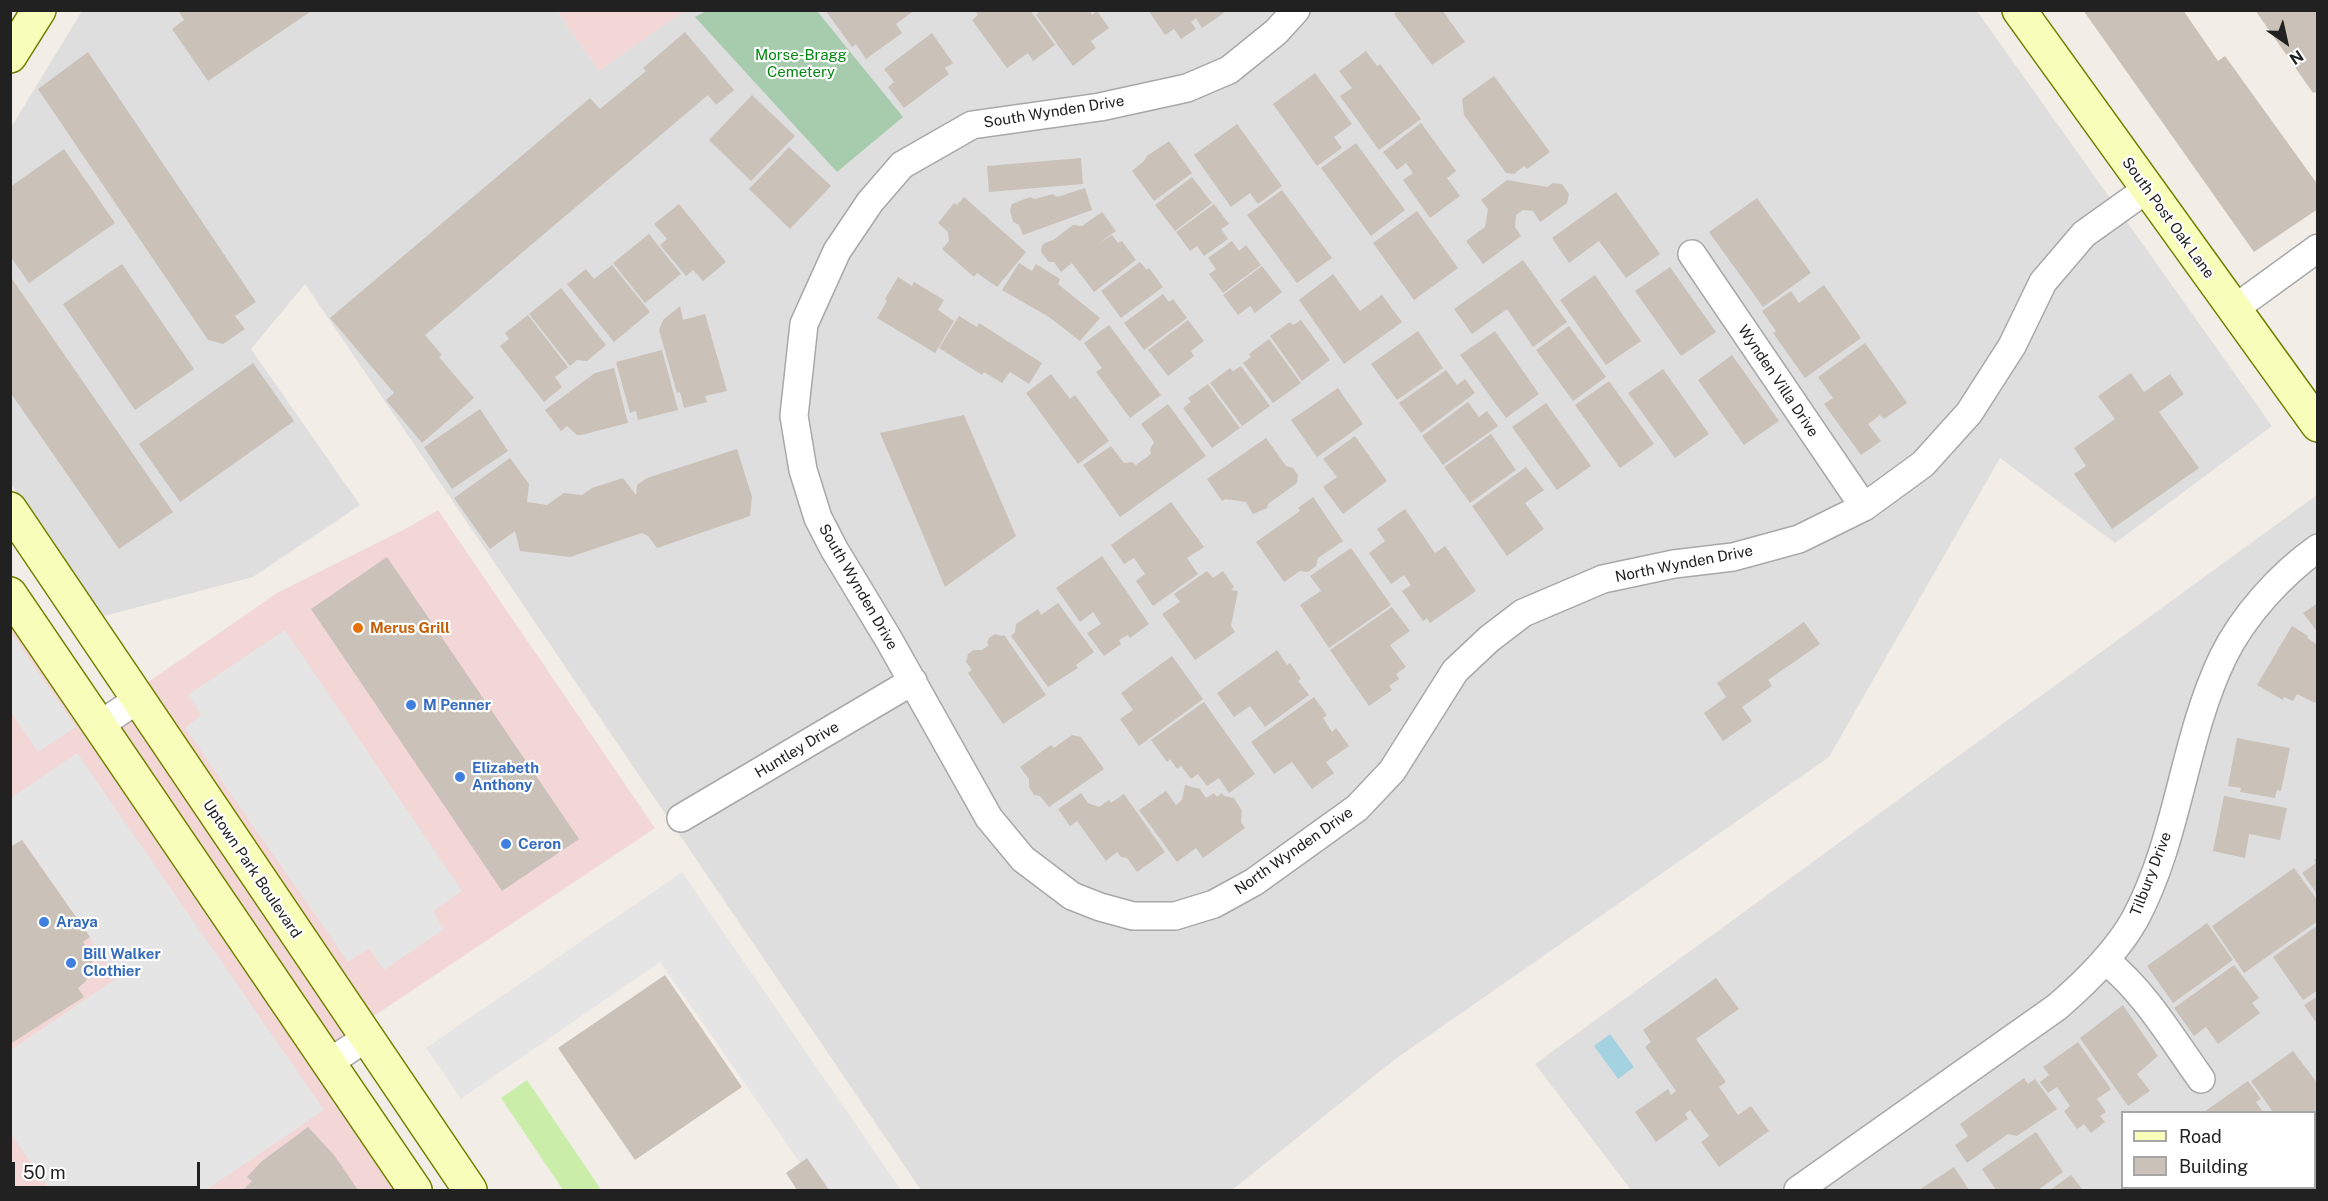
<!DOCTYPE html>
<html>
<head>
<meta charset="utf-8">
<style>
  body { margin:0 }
  #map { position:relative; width:2328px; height:1201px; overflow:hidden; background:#f2eee7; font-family:"Public Sans",sans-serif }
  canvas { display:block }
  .frame { position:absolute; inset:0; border:12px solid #212121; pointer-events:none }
  .legend { position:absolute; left:2121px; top:1111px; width:195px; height:78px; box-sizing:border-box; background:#fff; border:2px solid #a6a6a6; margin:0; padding:8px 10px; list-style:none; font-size:18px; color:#212121 }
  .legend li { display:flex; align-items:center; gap:12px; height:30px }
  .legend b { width:30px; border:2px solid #a6a6a6 }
  .north { position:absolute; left:2256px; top:12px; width:60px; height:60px; -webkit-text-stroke:4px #fff; paint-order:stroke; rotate:146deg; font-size:16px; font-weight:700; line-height:24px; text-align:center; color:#212121 }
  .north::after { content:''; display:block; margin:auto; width:21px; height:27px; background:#212121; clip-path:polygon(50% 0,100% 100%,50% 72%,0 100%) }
  .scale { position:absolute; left:12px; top:1162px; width:188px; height:27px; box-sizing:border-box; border:3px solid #212121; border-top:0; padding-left:8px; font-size:18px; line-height:21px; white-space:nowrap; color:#212121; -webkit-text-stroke:4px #fff; paint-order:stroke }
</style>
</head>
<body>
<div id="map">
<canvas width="2328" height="1201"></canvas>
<div class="frame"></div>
<ul class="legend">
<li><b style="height:8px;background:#f8fdb9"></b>Road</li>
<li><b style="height:16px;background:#cac1b9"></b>Building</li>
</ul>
<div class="north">N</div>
<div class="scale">50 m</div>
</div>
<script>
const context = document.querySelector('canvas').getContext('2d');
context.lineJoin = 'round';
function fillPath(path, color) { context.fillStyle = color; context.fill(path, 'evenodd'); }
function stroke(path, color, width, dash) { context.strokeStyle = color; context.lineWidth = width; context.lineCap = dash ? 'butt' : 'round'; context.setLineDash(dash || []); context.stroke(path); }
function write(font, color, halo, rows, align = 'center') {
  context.font = font + ' "Public Sans",sans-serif'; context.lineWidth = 4.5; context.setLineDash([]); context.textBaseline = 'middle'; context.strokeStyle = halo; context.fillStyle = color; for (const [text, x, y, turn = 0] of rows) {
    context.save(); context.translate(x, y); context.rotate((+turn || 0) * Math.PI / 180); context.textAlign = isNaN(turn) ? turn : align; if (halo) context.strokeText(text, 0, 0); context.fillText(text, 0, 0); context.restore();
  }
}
const residential = new Path2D(`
  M 684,10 L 1977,11 L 2272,426 L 2115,543 L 2000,458 L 1829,757 L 1394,1060 L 1232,1190 L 921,1190 L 305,284 L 251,349 L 360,505 L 253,577 L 104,616 L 11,484 L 10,129 L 82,11 L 557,11 L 599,71 Z
  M 2317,495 L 2317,1190 L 1631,1190 L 1535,1064 ZM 2122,1112 L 2314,1112 L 2314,1188 L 2122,1188 Z`);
const commercial = new Path2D(`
  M 557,11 L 684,11 L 599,71 Z
  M 438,510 L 655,828 L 311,1058 L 400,1190 L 11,1190 L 10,619 L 86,725 L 277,593 L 409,527 Z`);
const grass = new Path2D(`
  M 527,1080 L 600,1188 L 597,1190 L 563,1190 L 501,1098 Z`);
const cemetery = new Path2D(`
  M 706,11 L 817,11 L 903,117 L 837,172 L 695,17 Z`);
const parking = new Path2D(`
  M 285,630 L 462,891 L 433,911 L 444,929 L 384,970 L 369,948 L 348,962 L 185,728 L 201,715 L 188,695 Z
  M 11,633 L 76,727 L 38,752 L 11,712 Z
  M 77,753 L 324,1110 L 206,1190 L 50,1190 L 11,1134 L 11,1050 L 117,978 L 23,840 L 11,848 L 11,798 Z
  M 682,872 L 901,1190 L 819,1190 L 660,962 L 461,1099 L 426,1048 Z`);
const water = new Path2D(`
  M 1610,1034 L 1634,1067 L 1618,1079 L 1594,1046 Z`);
const building = new Path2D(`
  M 178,10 L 313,10 L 208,81 L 172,29 L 184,20 Z
  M 825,10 L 915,10 L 896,24 L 902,33 L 866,59 L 856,44 L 852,47 Z
  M 975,10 L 1030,10 L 1055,45 L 1033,61 L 1028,53 L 1007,68 L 972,20 L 978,15 Z
  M 1041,10 L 1089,10 L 1092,15 L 1097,11 L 1109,28 L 1091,41 L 1096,48 L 1073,66 L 1036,15 Z
  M 1148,10 L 1223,10 L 1224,13 L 1202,28 L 1196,18 L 1191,22 L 1196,29 L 1181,39 L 1174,29 L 1165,35 Z
  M 1398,10 L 1442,10 L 1465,42 L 1432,65 L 1394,14 Z
  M 2083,10 L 2183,10 L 2218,61 L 2225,56 L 2318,185 L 2318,209 L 2254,252 Z
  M 2255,10 L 2318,10 L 2318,96 L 2315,92 L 2313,93 Z
  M 685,32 L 734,90 L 716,105 L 708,95 L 425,335 L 442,355 L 439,357 L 474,398 L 422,443 L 386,400 L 394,393 L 330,318 L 590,98 L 600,109 L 646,71 L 643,68 Z
  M 932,33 L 953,63 L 945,68 L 949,74 L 904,108 L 888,87 L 894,82 L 884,69 Z
  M 1366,51 L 1377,66 L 1380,64 L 1421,119 L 1379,150 L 1340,96 L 1352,88 L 1339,71 Z
  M 88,52 L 256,302 L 235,316 L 245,329 L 223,344 L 208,340 L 38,89 Z
  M 1315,73 L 1352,124 L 1334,137 L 1342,148 L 1317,166 L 1273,104 Z
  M 1494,76 L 1550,152 L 1527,169 L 1524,166 L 1514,174 L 1506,173 L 1464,115 L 1462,99 Z
  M 752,95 L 795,136 L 751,181 L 709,140 Z
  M 1421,123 L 1456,171 L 1447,178 L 1460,196 L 1430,218 L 1403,180 L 1413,173 L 1406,163 L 1397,170 L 1383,152 Z
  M 1237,124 L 1282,186 L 1258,204 L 1250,193 L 1231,207 L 1194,155 Z
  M 1169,141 L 1192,173 L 1154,201 L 1132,171 L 1144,161 L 1147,156 Z
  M 1356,143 L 1405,210 L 1371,236 L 1321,168 Z
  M 789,147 L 831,186 L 790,229 L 749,189 Z
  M 64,149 L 115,223 L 29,283 L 10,256 L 10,187 Z
  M 1081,158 L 1083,184 L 989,192 L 987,166 Z
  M 1192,177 L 1212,203 L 1175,231 L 1155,205 Z
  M 1507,180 L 1547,187 L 1553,183 L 1562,184 L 1569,194 L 1567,203 L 1540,222 L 1533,211 L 1523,210 L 1516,215 L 1515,227 L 1521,236 L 1483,264 L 1466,241 L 1485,227 L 1488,209 L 1481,200 Z
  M 1085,188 L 1092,210 L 1023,235 L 1019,225 L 1013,222 L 1010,210 L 1012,204 L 1030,197 L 1035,199 L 1053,194 L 1057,197 Z
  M 1282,190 L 1332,258 L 1297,283 L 1247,215 Z
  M 1616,192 L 1660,254 L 1626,278 L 1599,241 L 1569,263 L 1552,238 Z
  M 964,197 L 1026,252 L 997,287 L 977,273 L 974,277 L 942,249 L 949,241 L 948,232 L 938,223 L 954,203 L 957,205 Z
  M 1757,198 L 1811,273 L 1763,307 L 1709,232 Z
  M 679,204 L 726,262 L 703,281 L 693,270 L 686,276 L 660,245 L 667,239 L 654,224 Z
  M 1214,204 L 1229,224 L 1221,229 L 1228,239 L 1204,256 L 1197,246 L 1190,251 L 1176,232 Z
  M 1417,211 L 1458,268 L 1414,300 L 1373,243 Z
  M 1102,212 L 1116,231 L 1096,245 L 1112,235 L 1118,243 L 1122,241 L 1136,260 L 1094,292 L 1072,263 L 1061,272 L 1054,262 L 1049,262 L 1041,252 L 1042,245 L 1047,242 L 1053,240 L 1073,225 L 1082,226 Z
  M 649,234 L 681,274 L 645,303 L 613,263 Z
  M 1232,241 L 1239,251 L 1246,245 L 1261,265 L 1223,293 L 1209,274 L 1216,269 L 1208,258 Z
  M 1523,260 L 1567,322 L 1533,347 L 1507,309 L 1472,334 L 1454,309 Z
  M 1140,262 L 1147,270 L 1149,268 L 1163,287 L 1121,318 L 1101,291 Z
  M 1019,263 L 1032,271 L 1036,264 L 1060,279 L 1058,284 L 1100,318 L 1080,341 L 1049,317 L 1002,290 Z
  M 122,264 L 194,369 L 135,410 L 63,304 Z
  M 612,265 L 650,312 L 614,342 L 567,284 L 586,269 L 594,279 Z
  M 1262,266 L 1282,292 L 1255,313 L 1250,306 L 1238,315 L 1223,295 Z
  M 1670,267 L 1716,332 L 1681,356 L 1635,291 Z
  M 1333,274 L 1360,311 L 1382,295 L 1402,322 L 1344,364 L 1299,300 Z
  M 1595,275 L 1641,341 L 1606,365 L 1560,300 Z
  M 10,276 L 173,512 L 119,549 L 10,392 Z
  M 898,277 L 912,286 L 914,282 L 944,300 L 938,310 L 954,321 L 935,353 L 877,318 L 887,301 L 885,299 Z
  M 1824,285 L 1861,338 L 1805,378 L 1773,333 L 1776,331 L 1762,311 L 1791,291 L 1799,303 Z
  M 561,288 L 606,345 L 587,361 L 577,360 L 570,366 L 529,314 Z
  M 1163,294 L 1169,302 L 1173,299 L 1187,318 L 1144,350 L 1124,323 Z
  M 680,306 L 683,320 L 705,314 L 727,391 L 705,396 L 707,402 L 684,408 L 680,392 L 677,393 L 659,330 L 663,320 Z
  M 528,315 L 568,367 L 555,377 L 562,387 L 544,402 L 500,346 L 509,339 L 505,333 Z
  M 959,316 L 977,327 L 979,323 L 1042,363 L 1029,384 L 1010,372 L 1002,383 L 984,372 L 982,375 L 939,348 Z
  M 1188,320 L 1204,341 L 1191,351 L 1194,356 L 1168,376 L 1148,350 Z
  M 1301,320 L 1330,360 L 1302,381 L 1270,336 L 1290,322 L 1293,325 Z
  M 1109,325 L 1161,395 L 1130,418 L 1096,372 L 1102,368 L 1084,343 Z
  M 1569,326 L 1606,377 L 1573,401 L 1536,350 Z
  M 1418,331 L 1443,368 L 1397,400 L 1371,364 Z
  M 1495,331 L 1539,394 L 1506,418 L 1460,355 Z
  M 1269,339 L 1301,383 L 1273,403 L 1243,363 L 1251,357 L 1249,354 Z
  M 1865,343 L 1907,403 L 1884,419 L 1880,415 L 1868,424 L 1881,441 L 1861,455 L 1824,404 L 1833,398 L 1818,377 Z
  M 662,350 L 678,410 L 638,420 L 636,411 L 630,413 L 616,362 Z
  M 1732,355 L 1779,421 L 1744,445 L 1698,380 Z
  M 253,363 L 294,421 L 180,502 L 139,444 Z
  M 1241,366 L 1270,406 L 1242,426 L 1210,383 L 1230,368 L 1233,371 Z
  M 614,368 L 628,423 L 581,435 L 577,435 L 567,426 L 561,431 L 545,410 L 595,373 Z
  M 1663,369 L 1709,434 L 1675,458 L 1628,393 Z
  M 1446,370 L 1457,385 L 1465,379 L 1475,393 L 1421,433 L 1399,403 Z
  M 2131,373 L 2144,392 L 2170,374 L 2184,394 L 2159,412 L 2199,468 L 2112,529 L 2074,474 L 2086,466 L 2074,448 L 2115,419 L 2098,396 Z
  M 1051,374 L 1070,399 L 1075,395 L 1109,441 L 1078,464 L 1026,393 Z
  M 1609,381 L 1654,444 L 1620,468 L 1575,405 Z
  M 1208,384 L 1240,428 L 1212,448 L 1183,408 L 1191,402 L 1188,398 Z
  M 1338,388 L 1363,424 L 1317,457 L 1291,420 Z
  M 1468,402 L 1479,417 L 1487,411 L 1498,426 L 1443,465 L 1422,436 Z
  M 1546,403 L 1591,466 L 1557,490 L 1512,427 Z
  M 1168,404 L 1206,456 L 1120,517 L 1083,465 L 1111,446 L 1124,463 L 1132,462 L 1136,465 L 1151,454 L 1150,450 L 1154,442 L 1141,424 Z
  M 480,409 L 508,451 L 452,489 L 424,447 Z
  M 964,415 L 1016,536 L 945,587 L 880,433 Z
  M 1491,434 L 1516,470 L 1470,503 L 1444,467 Z
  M 1355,436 L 1387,481 L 1343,514 L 1323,487 L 1337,477 L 1323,459 Z
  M 1266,438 L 1286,466 L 1293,468 L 1298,475 L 1297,483 L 1268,504 L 1267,508 L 1253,514 L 1246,502 L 1226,499 L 1222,501 L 1207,479 Z
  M 737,449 L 752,497 L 750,516 L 657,548 L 648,536 L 642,533 L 570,557 L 520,551 L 515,531 L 490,549 L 454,498 L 510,458 L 529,484 L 527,502 L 547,505 L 564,493 L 582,495 L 592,488 L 623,478 L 636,495 L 637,485 L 647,478 Z
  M 1526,467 L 1544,490 L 1525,503 L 1544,529 L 1507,556 L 1472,506 Z
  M 1313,497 L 1343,541 L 1318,558 L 1316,566 L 1308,572 L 1300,571 L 1284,582 L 1256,542 L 1300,511 L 1298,508 Z
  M 1171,502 L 1204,547 L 1187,558 L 1198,574 L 1153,606 L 1136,581 L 1145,574 L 1134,558 L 1124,564 L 1111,545 Z
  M 1405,509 L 1435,553 L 1445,546 L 1476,591 L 1430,623 L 1427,618 L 1423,621 L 1402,591 L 1411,585 L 1404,575 L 1391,584 L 1369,553 L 1385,541 L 1377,529 Z
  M 1351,548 L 1391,605 L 1329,648 L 1300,605 L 1321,591 L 1310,576 Z
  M 1102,556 L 1149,624 L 1130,638 L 1128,635 L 1119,640 L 1121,644 L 1104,656 L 1087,633 L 1101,624 L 1093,612 L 1080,622 L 1056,588 Z
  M 387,557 L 579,839 L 502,891 L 311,609 Z
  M 1207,571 L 1213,578 L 1223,571 L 1234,587 L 1231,590 L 1238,591 L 1231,626 L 1235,632 L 1195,660 L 1162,614 L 1180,602 L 1174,594 Z
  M 1058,603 L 1094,652 L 1076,665 L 1078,668 L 1048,687 L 1011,636 L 1015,632 L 1016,624 L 1038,609 L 1041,615 Z
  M 2318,603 L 2318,633 L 2303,613 Z
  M 1392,607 L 1410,631 L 1390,645 L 1406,667 L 1396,674 L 1399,679 L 1389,686 L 1392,690 L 1369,706 L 1330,650 Z
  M 1804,622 L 1820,644 L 1768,680 L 1772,686 L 1742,707 L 1752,721 L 1723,741 L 1704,713 L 1726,697 L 1717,683 Z
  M 2292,626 L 2308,636 L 2307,638 L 2318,645 L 2318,699 L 2315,703 L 2297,694 L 2293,701 L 2284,697 L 2283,700 L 2257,685 Z
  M 995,634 L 1002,636 L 1004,635 L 1046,695 L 1003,724 L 968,673 L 972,670 L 966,662 L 968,654 L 974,650 L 982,650 L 989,645 L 987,643 L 989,638 Z
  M 1277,650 L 1287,665 L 1290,663 L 1301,679 L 1298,681 L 1309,695 L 1265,727 L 1250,706 L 1234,717 L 1217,693 Z
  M 1172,656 L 1203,699 L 1139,746 L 1120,719 L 1133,710 L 1121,693 Z
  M 1314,697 L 1327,715 L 1323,718 L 1332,732 L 1336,728 L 1349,746 L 1326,762 L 1334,773 L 1312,789 L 1292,762 L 1274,774 L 1251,742 Z
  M 1204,702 L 1255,774 L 1229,793 L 1219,778 L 1207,786 L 1198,774 L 1191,779 L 1181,766 L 1177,769 L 1170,759 L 1167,762 L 1151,740 Z
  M 1072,735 L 1081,737 L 1104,769 L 1049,807 L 1040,796 L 1034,795 L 1029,787 L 1029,779 L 1020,767 L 1051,745 L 1054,748 Z
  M 2237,738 L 2290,748 L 2281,791 L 2277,790 L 2275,798 L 2240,792 L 2241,788 L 2228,786 Z
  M 1185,785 L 1200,789 L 1206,798 L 1214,793 L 1217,797 L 1222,793 L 1224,796 L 1234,798 L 1242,811 L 1241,822 L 1245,828 L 1203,858 L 1196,848 L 1177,862 L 1139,810 L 1166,791 L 1176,805 L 1182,800 Z
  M 1081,793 L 1088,803 L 1099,807 L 1109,800 L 1111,803 L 1124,794 L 1165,852 L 1137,872 L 1127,858 L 1121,857 L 1117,852 L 1106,861 L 1077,821 L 1070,826 L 1058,809 Z
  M 2224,796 L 2287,808 L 2280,840 L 2249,834 L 2245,858 L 2213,851 Z
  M 22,840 L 90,937 L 83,942 L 90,953 L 92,962 L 86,981 L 78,988 L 84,997 L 10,1044 L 10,847 Z
  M 2318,857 L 2318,895 L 2302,873 L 2316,863 L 2314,860 Z
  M 2294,868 L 2318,901 L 2318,921 L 2244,973 L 2212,926 Z
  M 2207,923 L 2233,960 L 2173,1003 L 2147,966 Z
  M 2318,925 L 2318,990 L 2303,1000 L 2273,957 Z
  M 2234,965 L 2259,998 L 2252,1003 L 2260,1013 L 2218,1044 L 2206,1027 L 2194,1036 L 2174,1008 Z
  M 665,975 L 742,1087 L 635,1160 L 558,1048 Z
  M 1716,978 L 1739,1009 L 1696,1039 L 1726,1082 L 1719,1087 L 1738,1115 L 1751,1106 L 1769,1131 L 1719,1167 L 1701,1142 L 1709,1136 L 1690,1110 L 1685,1114 L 1688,1119 L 1656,1142 L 1635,1112 L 1668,1089 L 1671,1095 L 1676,1091 L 1645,1047 L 1651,1042 L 1643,1030 Z
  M 2318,996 L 2318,1025 L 2304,1005 Z
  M 2123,1005 L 2158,1056 L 2137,1074 L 2150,1091 L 2128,1106 L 2080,1038 Z
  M 2078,1042 L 2111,1089 L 2097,1099 L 2106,1112 L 2100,1116 L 2105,1122 L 2091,1133 L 2084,1124 L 2077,1129 L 2064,1111 L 2070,1106 L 2057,1087 L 2048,1093 L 2040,1082 L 2049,1075 L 2043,1067 Z
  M 2293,1051 L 2318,1084 L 2318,1114 L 2314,1116 L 2314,1112 L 2273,1112 L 2251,1081 Z
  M 2024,1078 L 2028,1084 L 2035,1079 L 2057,1109 L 2017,1136 L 2008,1134 L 1967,1163 L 1955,1145 L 1968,1136 L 1960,1124 Z
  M 2248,1081 L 2261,1099 L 2256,1102 L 2263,1112 L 2204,1112 Z
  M 308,1127 L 334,1155 L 358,1190 L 243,1190 L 252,1181 L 247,1177 L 262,1161 Z
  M 2036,1132 L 2063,1172 L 2038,1190 L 1996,1190 L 1982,1169 Z
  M 807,1158 L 829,1190 L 797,1190 L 786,1173 Z
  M 1954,1167 L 1969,1190 L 1919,1190 Z
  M 2071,1175 L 2083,1190 L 2050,1190 Z
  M 2124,1188 L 2185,1188 L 2188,1190 L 2126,1190 Z`);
const street = new Path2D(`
  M 1296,10 L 1276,32 L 1229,70 L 1187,88 L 1100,107 L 972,125 L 902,165 L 870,202 L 837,251 L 804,324 L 794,416 L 803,470 L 818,518 L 834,549 L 889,640 L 989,818 L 1023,859 L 1072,896 L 1100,907 L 1133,916 L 1175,916 L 1214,904 L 1254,882 L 1357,808 L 1392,771 L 1455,671 L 1489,639 L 1523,613 L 1603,579 L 1674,564 L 1733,557 L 1799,539 L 1864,507 L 1923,464 L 1969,413 L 2012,346 L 2043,282 L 2084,234 L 2147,189
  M 1692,254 L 1864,507
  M 2234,309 L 2318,248
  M 100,725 L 138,699
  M 681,818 L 913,681
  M 2105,960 C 2145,992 2171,1037 2201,1079
  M 327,1064 L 366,1038
  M 1798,1190 L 2057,1007 C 2086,982 2116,953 2135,919 C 2179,837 2183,740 2223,657 C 2243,616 2281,574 2318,548
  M 2304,1190 L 2308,1188`);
const secondary = new Path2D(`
  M 2019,10 L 2318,425
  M 10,56 L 39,10
  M 10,509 L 470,1190
  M 10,594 L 415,1190`);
const markers = [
  [358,628,6,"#e8710a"],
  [411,705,6,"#3f7fe0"],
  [460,777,6,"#3f7fe0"],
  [506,844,6,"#3f7fe0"],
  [44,922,6,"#3f7fe0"],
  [71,963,6,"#3f7fe0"]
];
const parkNames = [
  ["Morse-Bragg",801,55],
  ["Cemetery",801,72]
];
const streetNames = [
  ["South Wynden Drive",1054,112,-9],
  ["South Post Oak Lane",2168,218,54],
  ["Wynden Villa Drive",1778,381,56],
  ["North Wynden Drive",1684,564,-11],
  ["South Wynden Drive",858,587,60],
  ["Huntley Drive",797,750,-31],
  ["North Wynden Drive",1294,851,-35],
  ["Uptown Park Boulevard",252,869,56],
  ["Tilbury Drive",2151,874,-69]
];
const foodNames = [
  ["Merus Grill",370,628]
];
const shopNames = [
  ["M Penner",423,705],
  ["Elizabeth",472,768],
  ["Anthony",472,785],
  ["Ceron",518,844],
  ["Araya",56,922],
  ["Bill Walker",83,954],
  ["Clothier",83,971]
];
fillPath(residential, '#dfdede');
fillPath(commercial, '#f3d7d6');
fillPath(grass, '#caeeaa');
fillPath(cemetery, '#a6ccad');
fillPath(parking, '#e5e5e5');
fillPath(water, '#a5d2e1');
fillPath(building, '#cac1b9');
stroke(street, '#a8a8a8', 30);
stroke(secondary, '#6f7f00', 36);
stroke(street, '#fff', 27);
stroke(secondary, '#f8fdb9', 33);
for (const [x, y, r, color] of markers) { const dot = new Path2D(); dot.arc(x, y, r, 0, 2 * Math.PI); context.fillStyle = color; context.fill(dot); stroke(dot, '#fff', 2); }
write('15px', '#058813', '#fff', parkNames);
write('15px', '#212121', '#fff', streetNames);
write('bold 15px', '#c56008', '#fff', foodNames, 'left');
write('bold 15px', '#366cbe', '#fff', shopNames, 'left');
</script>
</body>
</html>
